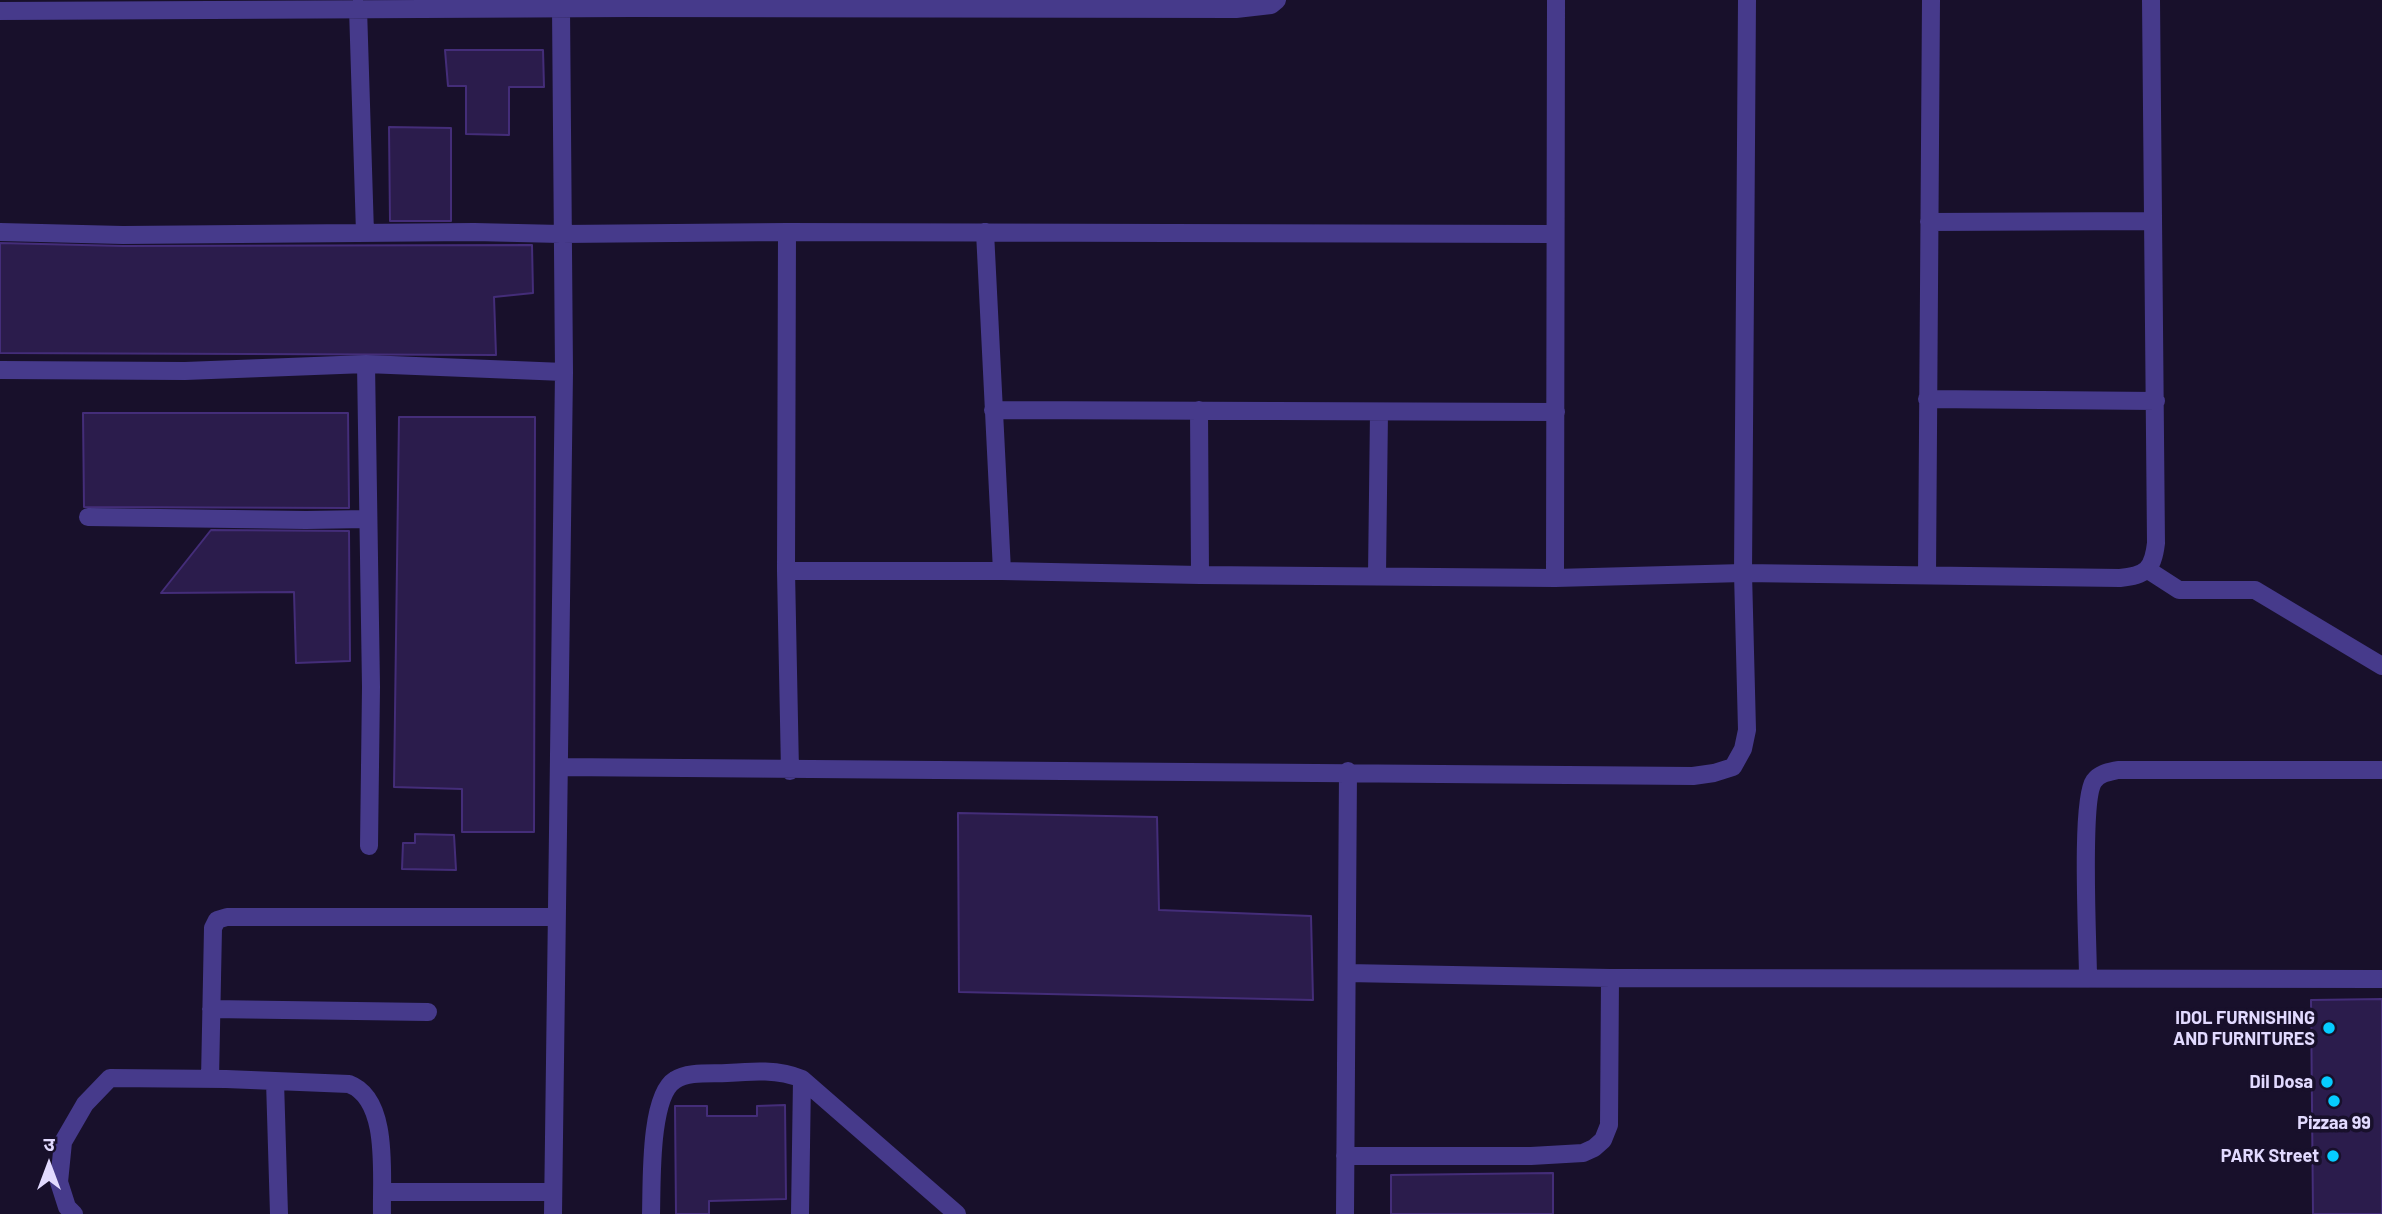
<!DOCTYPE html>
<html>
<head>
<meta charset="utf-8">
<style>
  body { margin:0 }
  #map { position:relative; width:2382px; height:1214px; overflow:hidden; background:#18102b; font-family:Barlow,"Noto Sans Devanagari",sans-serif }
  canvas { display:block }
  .north { position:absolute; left:14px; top:1130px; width:70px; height:70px; -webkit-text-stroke:5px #18102b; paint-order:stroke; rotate:0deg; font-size:19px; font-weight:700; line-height:28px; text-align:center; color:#e2daff }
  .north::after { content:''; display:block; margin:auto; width:24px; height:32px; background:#e2daff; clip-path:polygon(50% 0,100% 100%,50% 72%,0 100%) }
</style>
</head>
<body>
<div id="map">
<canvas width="2382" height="1214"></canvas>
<div class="north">उ</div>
</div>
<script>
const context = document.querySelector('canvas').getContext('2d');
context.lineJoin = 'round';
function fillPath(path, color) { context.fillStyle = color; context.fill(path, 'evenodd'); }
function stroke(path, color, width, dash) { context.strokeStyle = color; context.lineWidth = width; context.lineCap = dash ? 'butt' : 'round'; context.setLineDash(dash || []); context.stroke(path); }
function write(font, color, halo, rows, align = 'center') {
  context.font = font + ' Barlow,sans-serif'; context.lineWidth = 7; context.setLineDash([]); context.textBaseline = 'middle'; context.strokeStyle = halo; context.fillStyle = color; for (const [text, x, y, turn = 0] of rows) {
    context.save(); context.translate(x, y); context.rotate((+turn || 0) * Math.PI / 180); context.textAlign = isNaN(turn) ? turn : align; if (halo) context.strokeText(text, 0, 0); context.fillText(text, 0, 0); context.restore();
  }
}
const building = new Path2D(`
  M 445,50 L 543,50 L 544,87 L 509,87 L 509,135 L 466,134 L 466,86 L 448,86 Z
  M 389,127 L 451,128 L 451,221 L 390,221 Z
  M 0,243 L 123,246 L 532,245 L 533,293 L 494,297 L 496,355 L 0,353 Z
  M 83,413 L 348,413 L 349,508 L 84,507 Z
  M 399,417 L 535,417 L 534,832 L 462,832 L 462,789 L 394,787 Z
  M 211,530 L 349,531 L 350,661 L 296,663 L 294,592 L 161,593 Z
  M 958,813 L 1157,817 L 1159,910 L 1311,916 L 1313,1000 L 959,992 Z
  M 415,834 L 454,835 L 456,870 L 402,869 L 403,843 L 415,843 Z
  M 2382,999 L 2382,1214 L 2313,1214 L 2311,1000 Z
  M 785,1105 L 786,1199 L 709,1201 L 709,1214 L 676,1214 L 675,1106 L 707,1106 L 707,1116 L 757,1116 L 757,1106 Z
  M 1553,1173 L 1553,1214 L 1391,1214 L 1391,1175 Z`);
const minor = new Path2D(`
  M 358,8 L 365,233
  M 0,11 L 632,8 L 1236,9 L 1271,5 L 1277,0
  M 1929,222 L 2152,221
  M 0,232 L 123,235 L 474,232 L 561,234 L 787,232 L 1554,234
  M 787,232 L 786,571 L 790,771
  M 985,232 L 1002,571
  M 366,364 L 371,687 L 369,846
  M 0,370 L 185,371 L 366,364 L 564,372
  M 1927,399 L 2156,401
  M 993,410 L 1556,412
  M 1199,410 L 1200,575
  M 88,517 L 306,520 L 367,519
  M 2148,570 L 2179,590 L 2255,590 L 2382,666
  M 786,571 L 1002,571 L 1200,575 L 1555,578 L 1743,573 L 2120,578 C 2146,575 2153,570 2156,543 L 2151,0
  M 1377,575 L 1379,412
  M 1927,575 L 1931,0
  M 1555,578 L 1556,0
  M 559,767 C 937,773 1315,770 1693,776 L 1714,773 L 1733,767 L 1743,749 L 1747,730 L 1743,573 L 1747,0
  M 1347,973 L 1610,978 L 2382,979
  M 2088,978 C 2088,946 2080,800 2094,781 C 2100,773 2109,772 2118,770 L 2382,770
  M 211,1009 L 428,1012
  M 210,1079 L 213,928 L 217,920 L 227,917 L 555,917
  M 275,1081 L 279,1214
  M 1345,1156 L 1531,1156 L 1583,1153 L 1594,1148 L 1603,1140 L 1609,1125 L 1610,978
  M 382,1192 L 553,1192
  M 74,1214 L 67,1207 L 59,1182 L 63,1142 L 85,1104 L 110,1078 L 226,1079 L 349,1084 C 390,1099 381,1176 382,1214
  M 553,1214 L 564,372 L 561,8
  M 651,1214 C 652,1184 649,1096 675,1080 C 688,1071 712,1074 727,1073 C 752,1071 779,1069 802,1079 L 957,1214
  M 800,1214 L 802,1079
  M 1345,1214 L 1348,771`);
const markers = [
  [2329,1028,7,"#06ccff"],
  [2327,1082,7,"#06ccff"],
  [2334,1101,7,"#06ccff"],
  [2333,1156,7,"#06ccff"]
];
const poiNames = [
  ["IDOL FURNISHING",2315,1018],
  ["AND FURNITURES",2315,1039],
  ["Dil Dosa",2313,1082],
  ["Pizzaa 99",2334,1123,"center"],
  ["PARK Street",2319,1156]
];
fillPath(building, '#2b1c4c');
stroke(building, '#442d79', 2);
stroke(minor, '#463a8b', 18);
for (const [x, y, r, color] of markers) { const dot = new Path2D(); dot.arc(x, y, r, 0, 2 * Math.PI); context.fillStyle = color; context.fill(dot); stroke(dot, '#18102b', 2.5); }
write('bold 18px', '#e2daff', '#18102b', poiNames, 'right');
</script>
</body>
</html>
